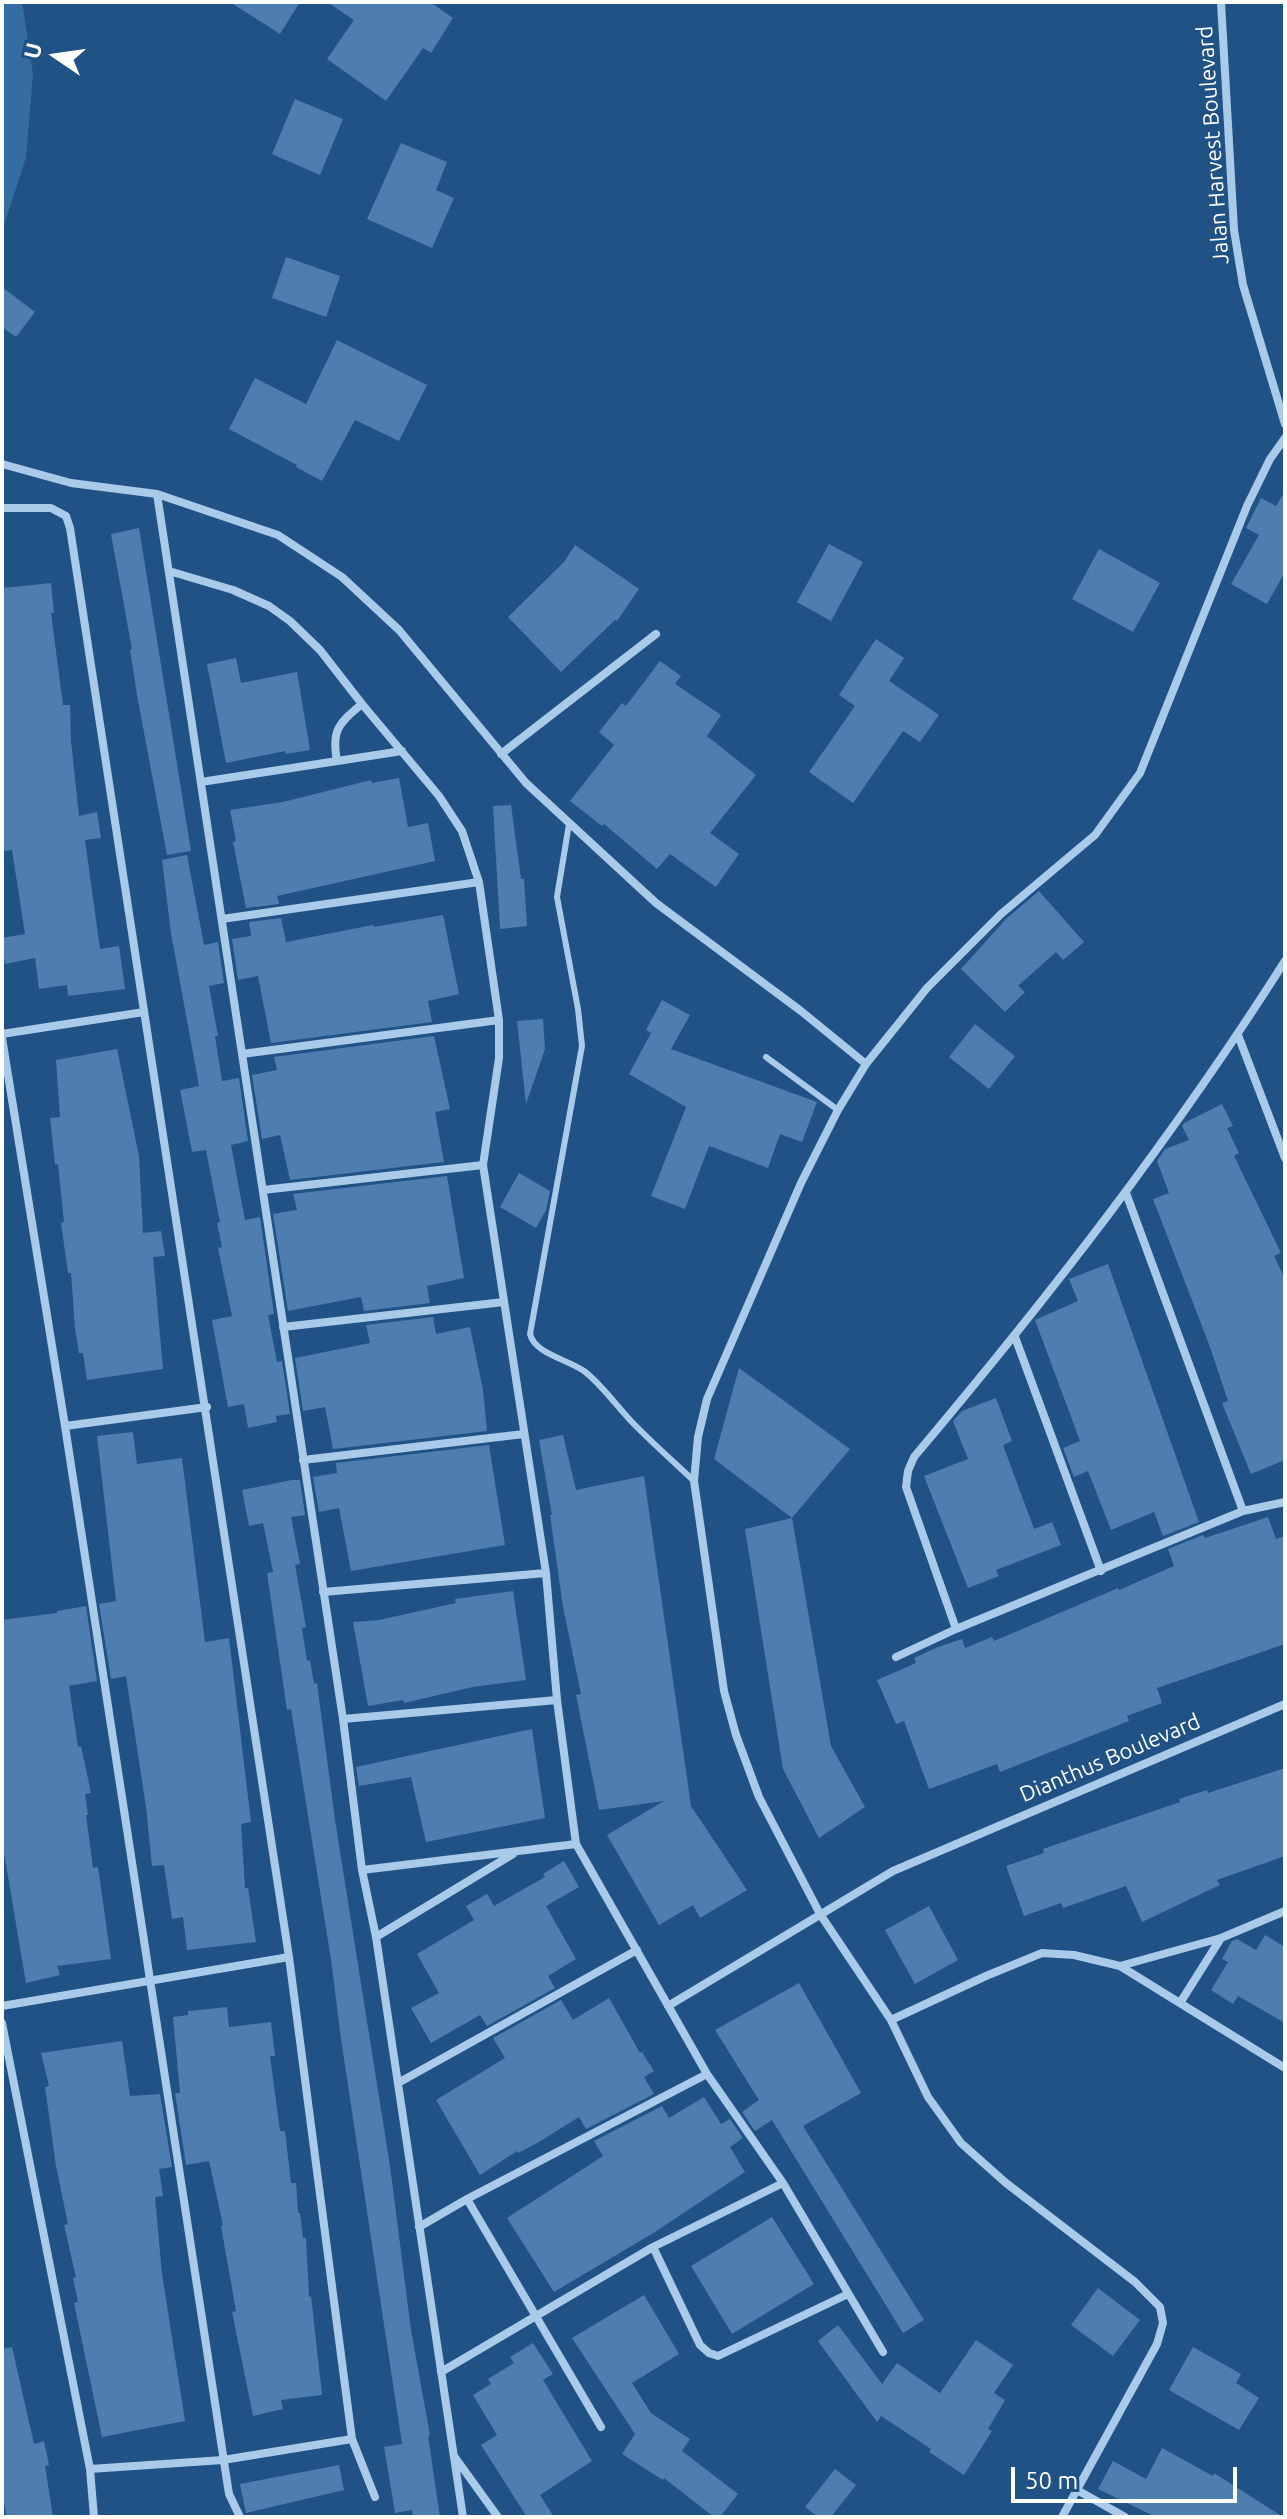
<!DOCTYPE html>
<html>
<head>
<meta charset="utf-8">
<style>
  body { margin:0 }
  #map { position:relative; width:1287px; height:2519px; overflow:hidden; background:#215285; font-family:Ubuntu,sans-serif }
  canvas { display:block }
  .frame { position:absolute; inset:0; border:4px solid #fff; pointer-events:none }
  .north { position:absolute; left:16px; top:16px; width:80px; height:80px; -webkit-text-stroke:6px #215285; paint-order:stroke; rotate:283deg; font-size:22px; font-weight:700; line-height:32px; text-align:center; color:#fff }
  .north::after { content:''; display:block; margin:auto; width:28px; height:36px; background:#fff; clip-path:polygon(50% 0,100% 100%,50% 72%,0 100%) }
  .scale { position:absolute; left:1011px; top:2467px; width:226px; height:36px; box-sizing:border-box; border:4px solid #fff; border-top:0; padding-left:10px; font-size:24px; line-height:28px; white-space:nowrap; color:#fff; -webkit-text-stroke:6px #215285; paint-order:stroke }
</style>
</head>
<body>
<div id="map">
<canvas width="1287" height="2519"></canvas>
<div class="frame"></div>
<div class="north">U</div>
<div class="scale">50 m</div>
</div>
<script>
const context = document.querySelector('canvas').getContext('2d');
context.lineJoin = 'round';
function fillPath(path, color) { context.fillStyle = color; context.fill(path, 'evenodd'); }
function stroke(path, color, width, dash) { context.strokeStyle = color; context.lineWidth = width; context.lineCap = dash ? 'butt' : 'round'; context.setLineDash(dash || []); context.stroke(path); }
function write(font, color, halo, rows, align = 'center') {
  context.font = font + ' Ubuntu,sans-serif'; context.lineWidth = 6; context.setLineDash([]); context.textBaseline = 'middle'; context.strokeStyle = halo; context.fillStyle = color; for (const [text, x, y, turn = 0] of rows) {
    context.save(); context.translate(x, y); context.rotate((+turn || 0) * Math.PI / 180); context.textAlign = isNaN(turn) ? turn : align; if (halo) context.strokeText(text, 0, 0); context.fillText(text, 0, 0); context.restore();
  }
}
const green = new Path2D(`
  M 2,2 L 22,2 L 33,74 L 26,158 L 2,231 Z`);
const building = new Path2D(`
  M 230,2 L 300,2 L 280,34 Z
  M 327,2 L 430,2 L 453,18 L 431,53 L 423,48 L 386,101 L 327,59 L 354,20 Z
  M 295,99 L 343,119 L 320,175 L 272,154 Z
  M 401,143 L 447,162 L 436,190 L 454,198 L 432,248 L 367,219 Z
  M 286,257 L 340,276 L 326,317 L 272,298 Z
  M 2,287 L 35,312 L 16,337 L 2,327 Z
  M 337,340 L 427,385 L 399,441 L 355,420 L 322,481 L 296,467 L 297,465 L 229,429 L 255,378 L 306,404 Z
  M 1285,491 L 1285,572 L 1267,604 L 1231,584 L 1259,535 L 1246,528 L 1261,498 L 1276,506 Z
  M 139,528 L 191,851 L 167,855 L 137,695 L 130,650 L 132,649 L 111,534 Z
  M 829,544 L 863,562 L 831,621 L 797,602 Z
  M 575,545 L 639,589 L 617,621 L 615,620 L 561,672 L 508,617 L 564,562 Z
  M 1099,549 L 1160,583 L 1133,632 L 1072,599 Z
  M 51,583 L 54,613 L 51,613 L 63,705 L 70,705 L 71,741 L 79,816 L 97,812 L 101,838 L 85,840 L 100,949 L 119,946 L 125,989 L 68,996 L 67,985 L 39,989 L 35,958 L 5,964 L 2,945 L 2,938 L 25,934 L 12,850 L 2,851 L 2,588 Z
  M 876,639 L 904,658 L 889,681 L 939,715 L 920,742 L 903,731 L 853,803 L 809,772 L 855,706 L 839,695 Z
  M 236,658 L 241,683 L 297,672 L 310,750 L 286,754 L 285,751 L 226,763 L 207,664 Z
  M 660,661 L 681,676 L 675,684 L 721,715 L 707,736 L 756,775 L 710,833 L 739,854 L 716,887 L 670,854 L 657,869 L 604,824 L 602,826 L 570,801 L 614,745 L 599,732 L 622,703 L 626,706 Z
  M 399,778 L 408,827 L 428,823 L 435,861 L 277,896 L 279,904 L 246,908 L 233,842 L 236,841 L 230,810 L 283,802 L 371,780 L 372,783 Z
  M 511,805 L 521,879 L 524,879 L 527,926 L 500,929 L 493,806 Z
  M 187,855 L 204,945 L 218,942 L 224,983 L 209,986 L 218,1036 L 215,1036 L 222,1081 L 239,1078 L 248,1141 L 231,1145 L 245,1220 L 260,1217 L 274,1314 L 268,1315 L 277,1362 L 282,1361 L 290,1414 L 276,1416 L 277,1422 L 248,1428 L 244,1404 L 228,1407 L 212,1320 L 232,1316 L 218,1248 L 222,1247 L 217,1223 L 220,1222 L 206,1150 L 192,1152 L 180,1090 L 199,1086 L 171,933 L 162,860 Z
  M 1039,891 L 1084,942 L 1063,960 L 1056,952 L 1018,986 L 1025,992 L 1005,1012 L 961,969 L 1006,919 Z
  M 443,915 L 459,994 L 428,1001 L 432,1022 L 271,1043 L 258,976 L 238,980 L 232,939 L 251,936 L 249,922 L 281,918 L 286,942 L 373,925 L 374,927 Z
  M 662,1000 L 690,1015 L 671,1049 L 817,1102 L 802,1142 L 780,1134 L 768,1168 L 709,1146 L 685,1209 L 651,1196 L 686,1107 L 629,1074 L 651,1033 L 646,1030 Z
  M 543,1019 L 545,1049 L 526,1104 L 517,1021 Z
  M 975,1024 L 1015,1056 L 989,1089 L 949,1057 Z
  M 434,1036 L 450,1109 L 435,1112 L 444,1162 L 290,1180 L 280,1135 L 262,1139 L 252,1075 L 277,1070 L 274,1057 Z
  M 117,1049 L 139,1156 L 143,1233 L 161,1231 L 165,1256 L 153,1257 L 163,1369 L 87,1380 L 83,1353 L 79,1353 L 75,1328 L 71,1273 L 68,1273 L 61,1223 L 64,1222 L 58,1164 L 55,1165 L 50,1118 L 60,1117 L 56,1060 Z
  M 1222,1104 L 1233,1126 L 1227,1128 L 1239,1153 L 1234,1156 L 1281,1253 L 1274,1256 L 1285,1279 L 1285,1460 L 1251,1474 L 1222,1403 L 1228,1401 L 1210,1347 L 1153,1199 L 1169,1193 L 1157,1161 L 1165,1149 L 1189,1140 L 1182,1126 L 1184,1123 Z
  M 519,1173 L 550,1191 L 546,1210 L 536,1228 L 500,1207 Z
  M 447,1176 L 464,1278 L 427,1286 L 430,1303 L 364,1311 L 361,1297 L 288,1311 L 273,1214 L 297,1210 L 293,1194 Z
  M 1108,1264 L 1199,1522 L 1163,1536 L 1154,1512 L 1111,1530 L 1088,1471 L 1074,1477 L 1063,1448 L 1080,1441 L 1035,1320 L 1078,1301 L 1069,1279 Z
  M 433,1317 L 436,1334 L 470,1327 L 483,1390 L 487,1431 L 333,1449 L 325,1407 L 303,1411 L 295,1358 L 370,1343 L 366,1325 Z
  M 739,1368 L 850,1449 L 792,1518 L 714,1459 Z
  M 996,1398 L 1012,1441 L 1003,1445 L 1034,1529 L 1052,1522 L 1061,1545 L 996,1570 L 999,1576 L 968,1588 L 924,1476 L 968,1459 L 953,1421 L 962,1411 Z
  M 133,1432 L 137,1464 L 182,1458 L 205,1642 L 229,1638 L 251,1822 L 241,1824 L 245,1888 L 248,1888 L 256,1942 L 187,1950 L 183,1917 L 172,1919 L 164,1865 L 152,1866 L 146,1807 L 126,1676 L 111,1679 L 99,1604 L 116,1601 L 97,1436 Z
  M 563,1435 L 576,1490 L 644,1476 L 691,1806 L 747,1890 L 700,1918 L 693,1905 L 659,1925 L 607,1835 L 664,1801 L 599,1810 L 576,1695 L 581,1694 L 563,1607 L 550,1515 L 552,1515 L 539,1440 Z
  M 489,1445 L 505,1545 L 351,1571 L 339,1508 L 319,1512 L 313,1477 L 337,1473 L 336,1463 Z
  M 292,1480 L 300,1480 L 305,1515 L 291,1517 L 300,1564 L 295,1565 L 306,1627 L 302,1628 L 307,1661 L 310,1660 L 314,1684 L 317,1683 L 335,1820 L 390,2166 L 411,2330 L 430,2435 L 428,2436 L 440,2517 L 413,2517 L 412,2510 L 395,2513 L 384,2447 L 402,2444 L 340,2032 L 332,1966 L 291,1709 L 287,1710 L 267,1573 L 273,1572 L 263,1523 L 249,1526 L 242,1490 Z
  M 1268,1517 L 1276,1539 L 1285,1536 L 1285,1644 L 1157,1688 L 1162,1703 L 1127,1716 L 1129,1721 L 1000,1772 L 997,1764 L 929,1789 L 904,1721 L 896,1724 L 877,1680 L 916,1663 L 914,1658 L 938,1647 L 962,1639 L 965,1648 L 992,1637 L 994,1641 L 1118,1588 L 1119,1590 L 1174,1566 L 1168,1549 L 1203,1535 L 1205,1538 Z
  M 792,1518 L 831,1746 L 865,1807 L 819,1838 L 783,1769 L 745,1529 Z
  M 513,1591 L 526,1680 L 473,1687 L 404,1703 L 403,1700 L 368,1706 L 353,1622 L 379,1620 L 456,1603 L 455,1599 Z
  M 86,1606 L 97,1681 L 69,1686 L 78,1747 L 81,1746 L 91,1793 L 85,1794 L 88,1815 L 86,1815 L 93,1868 L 98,1867 L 111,1959 L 57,1966 L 60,1975 L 26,1983 L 2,1841 L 2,1620 L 57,1613 L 57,1611 Z
  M 532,1729 L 545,1818 L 426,1842 L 411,1777 L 359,1786 L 356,1767 Z
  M 1285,1768 L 1285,1856 L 1217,1880 L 1220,1885 L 1142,1922 L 1126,1886 L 1063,1908 L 1061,1903 L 1024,1916 L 1006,1866 L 1044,1853 L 1043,1849 L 1180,1802 L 1179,1799 L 1207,1790 L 1208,1793 Z
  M 564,1861 L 579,1887 L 546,1906 L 576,1959 L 548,1976 L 555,1988 L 487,2026 L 480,2015 L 431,2043 L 411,2008 L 439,1993 L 417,1954 L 474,1920 L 466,1906 L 487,1894 L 494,1906 L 545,1877 L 543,1874 Z
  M 929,1906 L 958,1960 L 915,1984 L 885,1930 Z
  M 1265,1935 L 1285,1947 L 1285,2023 L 1238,1996 L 1233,2004 L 1211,1990 L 1228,1962 L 1222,1959 L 1232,1941 L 1237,1939 L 1256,1950 Z
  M 799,1983 L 861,2093 L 803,2126 L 924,2320 L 903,2333 L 772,2120 L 755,2131 L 742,2112 L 759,2100 L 715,2030 Z
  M 609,1998 L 640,2053 L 642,2052 L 654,2071 L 644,2077 L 654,2094 L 586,2129 L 579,2117 L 539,2142 L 518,2153 L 517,2151 L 480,2175 L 436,2100 L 505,2058 L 493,2038 L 561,2000 L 573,2020 Z
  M 227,2007 L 229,2027 L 271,2022 L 275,2056 L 270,2056 L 280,2131 L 285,2131 L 291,2183 L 296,2183 L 298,2213 L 300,2213 L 303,2238 L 306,2238 L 309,2297 L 311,2296 L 322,2395 L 281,2400 L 283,2409 L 253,2416 L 232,2312 L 236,2311 L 221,2226 L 223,2225 L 209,2161 L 186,2165 L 175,2093 L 180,2093 L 173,2017 L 188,2015 L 188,2011 Z
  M 122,2041 L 130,2096 L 160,2094 L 172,2167 L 159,2169 L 163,2196 L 155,2197 L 162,2274 L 185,2421 L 102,2437 L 74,2303 L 78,2302 L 73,2278 L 76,2277 L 64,2225 L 68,2224 L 56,2166 L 45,2087 L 49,2086 L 41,2053 Z
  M 704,2097 L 721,2124 L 730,2119 L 743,2138 L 730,2147 L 745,2172 L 655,2232 L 554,2292 L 507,2218 L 603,2156 L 594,2141 L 662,2106 L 669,2118 Z
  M 772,2217 L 814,2284 L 732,2334 L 691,2266 Z
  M 1098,2288 L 1140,2320 L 1113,2356 L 1071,2325 Z
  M 644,2295 L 679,2354 L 632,2383 L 651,2413 L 690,2439 L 682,2451 L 738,2494 L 720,2517 L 714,2517 L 664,2478 L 663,2480 L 622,2454 L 635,2434 L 572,2338 Z
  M 838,2325 L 882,2384 L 897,2363 L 940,2393 L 976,2340 L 1013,2365 L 994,2393 L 1005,2400 L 988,2429 L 992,2431 L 964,2475 L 929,2452 L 931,2449 L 881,2416 L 877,2422 L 818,2341 Z
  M 533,2343 L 553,2374 L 543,2380 L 592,2461 L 540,2495 L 554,2517 L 527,2517 L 481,2445 L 497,2435 L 473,2395 L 491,2384 L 488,2379 L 514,2363 L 510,2357 Z
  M 12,2347 L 34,2444 L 44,2441 L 49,2465 L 45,2466 L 53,2517 L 7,2517 L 2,2494 L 2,2349 Z
  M 1193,2347 L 1241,2374 L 1236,2383 L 1259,2398 L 1239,2430 L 1169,2390 Z
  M 1162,2448 L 1213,2476 L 1214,2473 L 1283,2517 L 1156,2517 L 1098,2489 L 1113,2461 L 1146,2479 Z
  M 339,2465 L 344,2490 L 246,2513 L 240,2484 Z
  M 835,2469 L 856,2485 L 831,2517 L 818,2517 L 805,2507 Z`);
const service = new Path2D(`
  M 569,824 L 557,897 L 578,1009 L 582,1046 L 530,1334 C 535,1354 567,1359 584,1371 C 601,1384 616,1405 631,1421 C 651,1442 673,1461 694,1481
  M 766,1057 L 838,1110`);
const minor = new Path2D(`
  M 1221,2 L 1234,230 L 1243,285 L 1285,424
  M 2,464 L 71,483 L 157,494 L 278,535 L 342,577 L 399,630 L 526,783 L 656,903 L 801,1011 L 866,1064
  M 157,494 L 343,1719 L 362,1870 L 376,1937 L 463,2517
  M 2,508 L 51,508 L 66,516 L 70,528 L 289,1957 L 352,2439 L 375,2497
  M 169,571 L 233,590 L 269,606 L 290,621 L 320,650 L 362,704 L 439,796 L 462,831 L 479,882 L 499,1020 L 499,1058 L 483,1165 L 546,1573 L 557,1700 L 576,1844 L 707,2074 L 783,2183 L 883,2352
  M 501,754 L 656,634
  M 337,761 C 331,730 339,723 362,704
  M 201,782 L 402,751
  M 222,919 L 479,882
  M 2,1034 L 144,1012
  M 1238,1035 L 1285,1158
  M 2,1038 L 65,1426 L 229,2494 L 240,2517
  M 242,1054 L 499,1020
  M 263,1190 L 483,1165
  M 1126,1193 L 1243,1511
  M 283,1327 L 504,1302
  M 1015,1337 L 1101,1571
  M 65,1426 L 207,1407
  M 303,1460 L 524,1434
  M 323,1592 L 546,1573
  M 956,1629 L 906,1487 L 908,1471 L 914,1457 C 1048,1298 1174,1136 1285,961
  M 896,1657 L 956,1629 L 1243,1511 L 1285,1502
  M 343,1719 L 557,1700
  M 362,1870 L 576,1844
  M 376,1937 L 513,1854
  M 1120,1966 L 1221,1938 L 1285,1911
  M 1180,2003 L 1221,1938
  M 2,2006 L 289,1957
  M 668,2006 L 893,1871 L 1285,1704
  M 891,2020 L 986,1976 L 1042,1953 L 1074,1955 L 1120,1966 L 1285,2068
  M 2,2023 L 90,2469 L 94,2517
  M 398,2083 L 637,1950
  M 467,2199 L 601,2427
  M 419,2227 L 467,2199 L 707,2074
  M 653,2247 L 700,2345 L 709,2353 L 718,2356 L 848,2294
  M 441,2372 L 653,2247 L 783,2183
  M 454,2456 L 498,2517
  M 90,2469 L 223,2460 L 352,2439
  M 1077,2490 L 1125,2517
  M 1062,2517 L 1157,2344 L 1163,2323 L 1160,2307 L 1135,2282 L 1006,2183 L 961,2143 L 928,2097 L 891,2020 L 820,1914 L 759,1797 L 736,1735 L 724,1691 L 694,1481 L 698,1437 L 707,1399 L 801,1183 L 838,1110 L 866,1064 L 927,988 L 1001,914 L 1095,835 L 1140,773 L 1247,506 L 1270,459 L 1285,438`);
const streetNames = [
  ["Jalan Harvest Boulevard",1213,145,-94],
  ["Dianthus Boulevard",1110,1758,-23]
];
fillPath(green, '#356ca2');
fillPath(building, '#4e7eb0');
stroke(service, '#aacae9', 6);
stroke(minor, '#aacae9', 8);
write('22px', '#fff', '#215285', streetNames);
</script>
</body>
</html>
